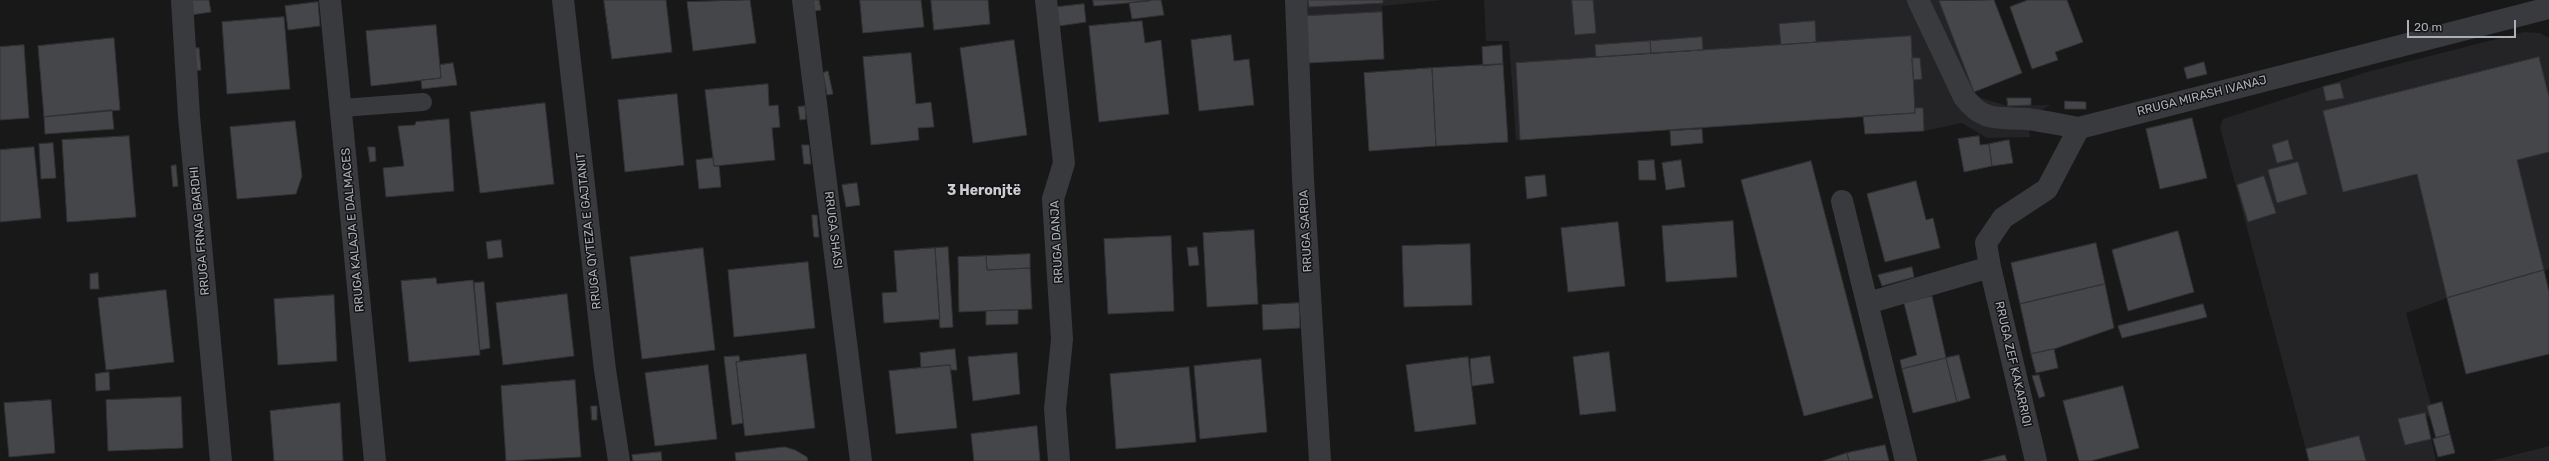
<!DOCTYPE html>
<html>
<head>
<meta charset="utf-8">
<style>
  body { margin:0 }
  #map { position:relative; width:2549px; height:461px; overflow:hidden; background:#181819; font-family:Rubik,sans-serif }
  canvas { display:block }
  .scale { position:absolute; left:2407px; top:20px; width:109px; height:18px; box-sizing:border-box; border:2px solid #abb0b8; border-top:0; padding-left:5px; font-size:12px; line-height:14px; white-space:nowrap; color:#abb0b8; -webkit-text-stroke:3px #131314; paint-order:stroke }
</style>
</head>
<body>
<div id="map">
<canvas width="2549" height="461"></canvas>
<div class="scale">20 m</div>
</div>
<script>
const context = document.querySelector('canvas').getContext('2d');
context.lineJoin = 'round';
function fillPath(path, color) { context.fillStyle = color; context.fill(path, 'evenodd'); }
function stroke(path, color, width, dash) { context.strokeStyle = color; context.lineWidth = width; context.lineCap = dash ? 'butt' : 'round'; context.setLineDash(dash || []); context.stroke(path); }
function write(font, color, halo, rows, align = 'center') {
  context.font = font + ' Rubik,sans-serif'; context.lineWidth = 3; context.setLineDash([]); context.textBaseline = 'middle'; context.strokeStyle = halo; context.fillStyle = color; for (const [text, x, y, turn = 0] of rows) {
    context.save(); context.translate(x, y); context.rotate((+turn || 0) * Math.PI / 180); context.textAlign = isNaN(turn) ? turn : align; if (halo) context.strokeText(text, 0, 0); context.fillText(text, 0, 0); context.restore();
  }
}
const built = new Path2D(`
  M 1303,0 L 1442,0 L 1382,6 L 1384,59 L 1309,63 Z
  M 1484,0 L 1939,0 L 1974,92 L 1981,98 L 2008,106 L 2050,105 L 2027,119 L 2030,137 L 1987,138 L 1962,123 L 1924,131 L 1865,134 L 1863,116 L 1516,140 L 1509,41 L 1486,41 Z
  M 2524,32 L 2540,33 L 2549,38 L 2549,269 L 2447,298 L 2406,313 L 2431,405 L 2427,406 L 2430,416 L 2426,417 L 2436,461 L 2309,461 L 2220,127 L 2223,119 L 2367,72 Z
  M 2549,446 L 2549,461 L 2490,461 Z`);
const building = new Path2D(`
  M 190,0 L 209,0 L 211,12 L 191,15 Z
  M 604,0 L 666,0 L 672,52 L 612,59 Z
  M 750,0 L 756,43 L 693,51 L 687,2 Z
  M 813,0 L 819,0 L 821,10 L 815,11 Z
  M 860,0 L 921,0 L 924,27 L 863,33 Z
  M 931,0 L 988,0 L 990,24 L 934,30 Z
  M 1093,0 L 1150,0 L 1150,1 L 1094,6 Z
  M 1150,0 L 1161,0 L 1164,15 L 1132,19 L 1129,3 Z
  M 1308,0 L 1383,0 L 1383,3 L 1309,7 Z
  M 1572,0 L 1593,0 L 1596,33 L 1575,35 Z
  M 1994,0 L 2022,73 L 1974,92 L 1939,1 Z
  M 2028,0 L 2067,0 L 2083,42 L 2055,52 L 2058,60 L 2032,69 L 2010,7 Z
  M 318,2 L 320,26 L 288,30 L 285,6 Z
  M 1084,4 L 1086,22 L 1059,26 L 1057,7 Z
  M 1382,12 L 1384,59 L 1308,63 L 1306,16 Z
  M 284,17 L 290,89 L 227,94 L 222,22 Z
  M 1142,21 L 1145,43 L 1161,40 L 1169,114 L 1099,122 L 1089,26 Z
  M 1815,21 L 1816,42 L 1781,45 L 1779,24 Z
  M 436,25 L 441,78 L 371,86 L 366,31 Z
  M 1231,35 L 1234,61 L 1249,59 L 1254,105 L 1199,111 L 1191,40 Z
  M 1911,36 L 1915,113 L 1520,140 L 1516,63 Z
  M 1702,37 L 1703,50 L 1651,53 L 1650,41 Z
  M 114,38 L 120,110 L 44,117 L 38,46 Z
  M 1014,40 L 1027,135 L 973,143 L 960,48 Z
  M 1650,41 L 1651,53 L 1596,57 L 1595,45 Z
  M 24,45 L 29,118 L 0,120 L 0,47 Z
  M 1502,45 L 1503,64 L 1483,66 L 1482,47 Z
  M 199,48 L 201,70 L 193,71 L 191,49 Z
  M 911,53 L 916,104 L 931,102 L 934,127 L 918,128 L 919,140 L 871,145 L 863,57 Z
  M 2539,57 L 2549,97 L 2549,152 L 2517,160 L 2544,270 L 2447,298 L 2417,174 L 2343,192 L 2323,111 Z
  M 1912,58 L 1920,58 L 1922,79 L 1914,80 Z
  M 2204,62 L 2207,74 L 2187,79 L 2184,68 Z
  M 453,63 L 457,85 L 422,89 L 421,80 L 441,78 L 440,65 Z
  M 1503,64 L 1508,142 L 1436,146 L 1432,68 Z
  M 1432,68 L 1436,146 L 1369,151 L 1364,73 Z
  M 828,71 L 833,94 L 827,95 L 823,73 Z
  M 2340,83 L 2344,98 L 2326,101 L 2323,87 Z
  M 768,84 L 769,106 L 778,105 L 780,127 L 772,128 L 775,160 L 714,166 L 705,90 Z
  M 677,94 L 684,165 L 625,172 L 618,100 Z
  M 2007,98 L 2031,98 L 2031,105 L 2008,106 Z
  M 2065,101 L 2086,102 L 2086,109 L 2065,109 Z
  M 545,103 L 554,184 L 480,193 L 470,112 Z
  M 805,106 L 806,119 L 800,120 L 798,107 Z
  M 1915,108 L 1923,108 L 1924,131 L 1865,134 L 1863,116 L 1915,113 Z
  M 112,110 L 114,129 L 45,134 L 44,117 Z
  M 2192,118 L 2207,178 L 2160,189 L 2146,129 Z
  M 449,119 L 454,191 L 386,197 L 383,168 L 404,166 L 398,126 L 415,125 L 416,122 Z
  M 295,121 L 302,176 L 296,194 L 237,199 L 230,127 Z
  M 1702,129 L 1703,143 L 1671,146 L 1670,131 Z
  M 129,136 L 136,217 L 67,222 L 62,140 Z
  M 1979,136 L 1980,145 L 1989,144 L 1992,166 L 1964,172 L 1958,139 Z
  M 2009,140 L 2013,163 L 1992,166 L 1989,144 Z
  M 2288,140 L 2293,159 L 2277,163 L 2272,145 Z
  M 53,143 L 56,178 L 41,179 L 39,144 Z
  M 802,145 L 809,145 L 811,164 L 804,164 Z
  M 34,147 L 41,218 L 0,222 L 0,150 Z
  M 368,147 L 375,147 L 376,161 L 370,162 Z
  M 713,158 L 714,166 L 719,166 L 721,187 L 699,189 L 696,160 Z
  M 1654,160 L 1656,180 L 1639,180 L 1638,161 Z
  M 1681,160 L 1685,187 L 1666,190 L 1662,163 Z
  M 1811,161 L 1873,398 L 1804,416 L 1741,180 Z
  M 2298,162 L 2307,194 L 2277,203 L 2268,170 Z
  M 176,165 L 178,186 L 173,187 L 171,166 Z
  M 1545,175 L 1547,196 L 1527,199 L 1525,177 Z
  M 2264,176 L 2276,213 L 2248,222 L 2237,185 Z
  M 1916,181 L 1926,220 L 1933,218 L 1940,248 L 1885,262 L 1867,194 Z
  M 857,183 L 860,205 L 846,207 L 842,185 Z
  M 812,215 L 817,215 L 819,237 L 814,237 Z
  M 1733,221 L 1737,277 L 1666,282 L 1662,226 Z
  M 1618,222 L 1625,286 L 1568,292 L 1561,228 Z
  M 1254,230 L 1258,304 L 1207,307 L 1203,233 Z
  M 2178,231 L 2194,292 L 2128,311 L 2112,250 Z
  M 1171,236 L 1174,311 L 1108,314 L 1104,239 Z
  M 501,240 L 503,257 L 488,259 L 486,242 Z
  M 2096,243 L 2105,284 L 2020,304 L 2011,263 Z
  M 1470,244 L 1472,305 L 1404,307 L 1402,246 Z
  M 948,247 L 953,327 L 940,328 L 935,248 Z
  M 1197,247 L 1199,265 L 1189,266 L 1187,248 Z
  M 703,248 L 715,350 L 642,359 L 630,257 Z
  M 935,248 L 940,319 L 884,323 L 882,293 L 897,292 L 894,251 Z
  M 1030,254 L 1030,268 L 987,270 L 986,256 Z
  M 986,256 L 987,270 L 1030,268 L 1032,309 L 959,312 L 958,257 Z
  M 808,262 L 815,328 L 734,337 L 728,270 Z
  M 1912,267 L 1914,277 L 1882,286 L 1878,275 Z
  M 2544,270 L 2549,292 L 2549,354 L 2466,374 L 2447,298 Z
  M 98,273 L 99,289 L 90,289 L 90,274 Z
  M 436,278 L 437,284 L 473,280 L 480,355 L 409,362 L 401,281 Z
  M 484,282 L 490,348 L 480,350 L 474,283 Z
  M 2105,284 L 2114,328 L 2054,349 L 2031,354 L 2020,304 Z
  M 166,290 L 174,362 L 106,370 L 98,298 Z
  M 567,294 L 574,356 L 503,365 L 496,303 Z
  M 334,295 L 337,361 L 278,365 L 274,299 Z
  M 1932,296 L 1946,358 L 1902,369 L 1900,360 L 1917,355 L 1904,303 Z
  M 1299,303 L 1300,328 L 1263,330 L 1262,305 Z
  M 2203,304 L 2207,317 L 2122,338 L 2118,326 Z
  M 1018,310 L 1018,324 L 986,325 L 986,311 Z
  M 955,349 L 957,370 L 951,370 L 950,365 L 921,368 L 920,353 Z
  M 2054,349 L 2058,368 L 2036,373 L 2031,354 Z
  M 1609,352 L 1616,411 L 1580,415 L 1573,357 Z
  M 1017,353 L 1020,394 L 973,401 L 968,357 Z
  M 806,354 L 815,428 L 745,436 L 736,362 Z
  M 1959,355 L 1970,398 L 1957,402 L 1946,358 Z
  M 739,356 L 740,362 L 736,362 L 743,423 L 732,425 L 724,357 Z
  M 1490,356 L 1494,383 L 1472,386 L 1470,359 Z
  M 1468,357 L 1476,424 L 1415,432 L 1406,365 Z
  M 1946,358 L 1957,402 L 1913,413 L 1902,369 Z
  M 1261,359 L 1267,432 L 1200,439 L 1194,366 Z
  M 708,365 L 717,439 L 655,446 L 645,373 Z
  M 950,365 L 957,428 L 896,434 L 889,371 Z
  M 1189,367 L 1196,442 L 1116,449 L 1110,374 Z
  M 109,372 L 110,390 L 96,391 L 95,374 Z
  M 2039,375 L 2045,396 L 2039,398 L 2032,376 Z
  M 575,380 L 581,457 L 506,461 L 501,386 Z
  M 2123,386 L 2139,448 L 2091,461 L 2079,461 L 2063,401 Z
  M 181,397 L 183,448 L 108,451 L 106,400 Z
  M 51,400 L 55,453 L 9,457 L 4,403 Z
  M 2442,402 L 2450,434 L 2436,438 L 2427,406 Z
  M 340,403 L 343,461 L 274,461 L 270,411 Z
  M 591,406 L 597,406 L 597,420 L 592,420 Z
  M 2425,413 L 2431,439 L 2405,445 L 2398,419 Z
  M 1037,426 L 1040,461 L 974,461 L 971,434 Z
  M 2450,434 L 2455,453 L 2438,457 L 2433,439 Z
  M 2359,436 L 2366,461 L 2309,461 L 2306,449 Z
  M 1885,445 L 1889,461 L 1849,461 L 1847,453 Z
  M 785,447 L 795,450 L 807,457 L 808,461 L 736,461 L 735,453 Z
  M 661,452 L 662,461 L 633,461 L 632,455 Z
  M 1847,453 L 1849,461 L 1823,461 Z
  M 2005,455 L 2007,461 L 1981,461 Z`);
const lane = new Path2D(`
  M 342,108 L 423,102`);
const street = new Path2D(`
  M 182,0 L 189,116 L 221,461
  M 330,0 L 375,461
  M 563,0 L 605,370 L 619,461
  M 803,0 L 861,461
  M 1046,0 L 1064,163 L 1053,199 L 1062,339 L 1055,409 L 1059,461
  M 1296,0 L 1303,179 L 1320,461
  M 1918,0 L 1964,97 C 1984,123 1998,117 2027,119 C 2044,121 2062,125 2079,128 L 2549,8
  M 1842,201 L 1906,461
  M 1868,303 L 1990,267
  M 2036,461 L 1990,267 L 1986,243 L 2003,218 L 2047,189 L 2079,128`);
const streetNames = [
  ["RRUGA MIRASH IVANAJ",2202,96,-14],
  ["RRUGA KALAJA E DALMACES",353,230,-95],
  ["RRUGA SHASI",833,230,83],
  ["RRUGA FRNAG BARDHI",200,231,-95],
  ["RRUGA QYTEZA E GAJTANIT",589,231,-96],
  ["RRUGA SARDA",1306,231,-93],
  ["RRUGA DANJA",1057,242,-93],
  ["RRUGA ZEF KAKARRIQI",2013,364,77]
];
const quarterNames = [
  ["3 Heronjtë",984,191]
];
fillPath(built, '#242426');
fillPath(building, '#454649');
stroke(building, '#323235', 1);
stroke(lane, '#393a3e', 18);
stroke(street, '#393a3e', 22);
write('12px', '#abb0b8', '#131314', streetNames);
write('bold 14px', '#ccced4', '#131314', quarterNames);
</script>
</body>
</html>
